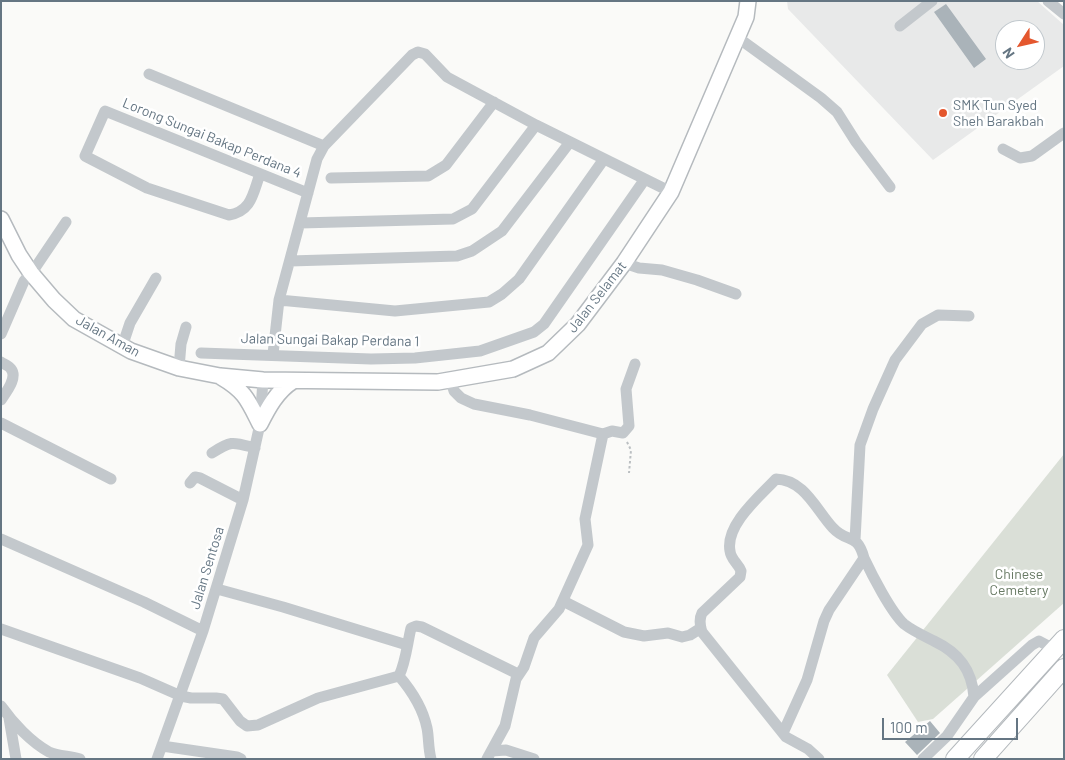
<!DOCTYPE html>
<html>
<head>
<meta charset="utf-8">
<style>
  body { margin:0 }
  #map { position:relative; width:1065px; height:760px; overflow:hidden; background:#fafaf8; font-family:Barlow,sans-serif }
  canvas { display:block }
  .frame { position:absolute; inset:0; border:2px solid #657683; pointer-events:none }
  .north { position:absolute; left:995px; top:20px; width:50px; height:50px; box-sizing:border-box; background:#fff; border:1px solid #c1c8cd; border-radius:50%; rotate:235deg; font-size:14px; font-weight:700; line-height:20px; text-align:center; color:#657683 }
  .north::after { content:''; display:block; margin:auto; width:18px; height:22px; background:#e4572e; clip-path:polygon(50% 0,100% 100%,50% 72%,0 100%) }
  .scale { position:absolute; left:882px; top:718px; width:136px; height:22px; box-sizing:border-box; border:2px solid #657683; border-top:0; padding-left:6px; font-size:15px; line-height:18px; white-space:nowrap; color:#657683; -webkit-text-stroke:4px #fff; paint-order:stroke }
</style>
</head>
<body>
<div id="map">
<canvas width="1065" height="760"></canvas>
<div class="frame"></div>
<div class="north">N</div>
<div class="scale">100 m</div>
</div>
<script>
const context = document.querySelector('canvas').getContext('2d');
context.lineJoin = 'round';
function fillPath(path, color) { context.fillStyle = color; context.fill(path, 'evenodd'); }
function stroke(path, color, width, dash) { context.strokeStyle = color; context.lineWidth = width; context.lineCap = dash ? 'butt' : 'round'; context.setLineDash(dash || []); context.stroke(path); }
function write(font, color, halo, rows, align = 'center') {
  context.font = font + ' Barlow,sans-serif'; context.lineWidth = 5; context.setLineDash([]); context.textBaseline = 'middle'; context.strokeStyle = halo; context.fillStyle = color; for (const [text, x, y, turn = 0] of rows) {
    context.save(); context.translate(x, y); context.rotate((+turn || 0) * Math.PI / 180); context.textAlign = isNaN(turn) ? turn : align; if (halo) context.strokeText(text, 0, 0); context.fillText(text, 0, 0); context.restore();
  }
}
const built = new Path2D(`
  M 787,1 L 1037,1 L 1064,25 L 1064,66 L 933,160 L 788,9 ZM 1005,30 L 1035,30 L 1035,60 L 1005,60 Z`);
const green = new Path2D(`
  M 1064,454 L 1064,603 L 933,719 L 918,722 L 887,675 Z`);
const building = new Path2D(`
  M 946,4 L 986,59 L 974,68 L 934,12 Z
  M 930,721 L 940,733 L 917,755 L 905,742 Z`);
const path = new Path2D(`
  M 627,442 L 631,450 L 629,473`);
const minor = new Path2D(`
  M 1048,1 L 1064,14
  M 900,26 L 932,1
  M 737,37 L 821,98 L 837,112 L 856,142 L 890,187
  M 149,74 L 324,146
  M 1003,149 L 1020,158 L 1032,156 L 1064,133
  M 260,174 C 253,193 252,211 229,215 L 147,188 L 85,156 L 105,111 L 308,193
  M 331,178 L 428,176 L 446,165 L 494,102
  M 300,223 L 453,219 L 472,209 L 536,125
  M 290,261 L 457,256 L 472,251 L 502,231 L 570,142
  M 624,263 L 639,268 L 662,270 L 697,280 L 736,294
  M 279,300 L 395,311 L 489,302 L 502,294 L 519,279 L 604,159
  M 1,334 L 24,281 L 35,268 L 66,222
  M 122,347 L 130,323 L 156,278
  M 201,353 L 371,359 L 415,358 L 480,351 L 534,332 L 544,324 L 645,179
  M 273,354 L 279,300 L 317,159 L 324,146 L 412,55 L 418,52 L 425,54 L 447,77 L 536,125 L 671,192
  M 1,362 C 4,364 9,366 11,369 C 18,378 6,392 1,400
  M 179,368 L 181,344 L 186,327
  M 451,381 L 454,391 L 461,398 L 474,404 L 530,415 L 603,434 L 585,519 L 588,545 L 559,609 L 534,638 L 524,667 L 516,679 L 505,726 L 487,759
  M 1,423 L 111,479
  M 603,434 L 612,431 L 623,433 L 629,426 L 626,389 L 635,364
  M 212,453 C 232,440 233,442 255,448
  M 190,483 L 195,477 L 200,478 L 243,500
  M 1,539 L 144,602 L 203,631
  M 855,540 L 860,445 L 873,409 L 895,360 L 922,324 L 938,315 L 969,316
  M 864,558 C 872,575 891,612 904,624 C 913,631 924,636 934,641 C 959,653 972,670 974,697
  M 217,589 L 283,607 L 407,645
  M 563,601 L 624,632 L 644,636 L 668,633 L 682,637 L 690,635 L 701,628
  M 1,629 L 140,678 L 181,696 L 191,698 L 216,698 L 223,699 L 240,721 L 247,726 L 258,725 L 318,698 L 399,676 C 406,661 407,645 411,628 L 416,626 L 422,627 L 518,674
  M 399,676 C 411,690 423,709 427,728 C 429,738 428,747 431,759
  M 1,706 C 13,723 31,742 49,752 C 58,756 70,756 80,759
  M 9,718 L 16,759
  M 783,733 L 807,680 L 824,621 L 829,610 L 864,558 C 857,532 848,544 833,528 C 816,510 805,480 776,479 C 760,496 725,525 730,551 C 731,560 738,563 741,571 L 740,577 L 702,613 C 699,619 700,626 702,632 L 786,737 L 808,749 L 819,759
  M 162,746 L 237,757 L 241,759
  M 492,751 L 506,750 L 534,759
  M 157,759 L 203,631 L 243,500 L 260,424 L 263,380
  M 923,759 L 947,736 L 974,697 L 1032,645 L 1039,641 L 1054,649`);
const major = new Path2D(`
  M 1,219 L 19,255 L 31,273 L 54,300 L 74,319 L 131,351 L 179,368 L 220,376 L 263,380 L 438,382 L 513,369 L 548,353 L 578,324 L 624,263 L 671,192 L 746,17 L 748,1
  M 221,377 C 245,391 248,400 260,424
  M 260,424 C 268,408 277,391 293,381`);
const highway = new Path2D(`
  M 955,759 L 1064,639
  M 983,759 L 1064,668`);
const markers = [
  [943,113,5,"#e4572e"]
];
const poiNames = [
  ["SMK Tun Syed",953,105],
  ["Sheh Barakbah",953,121]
];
const streetNames = [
  ["Lorong Sungai Bakap Perdana 4",212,138,22],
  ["Jalan Selamat",597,297,-52],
  ["Jalan Aman",108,336,29],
  ["Jalan Sungai Bakap Perdana 1",330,340,1],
  ["Jalan Sentosa",207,568,-73]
];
const parkNames = [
  ["Chinese",1019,574],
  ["Cemetery",1019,590]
];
fillPath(built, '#e8e9e9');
fillPath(green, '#dadfd7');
fillPath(building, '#aab3b9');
stroke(major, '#b5babe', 18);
stroke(highway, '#b4b9bd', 20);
stroke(path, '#bbbfc2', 2, [2.5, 2.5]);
stroke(minor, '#c3c8cc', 11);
stroke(major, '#fff', 15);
stroke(highway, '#fff', 18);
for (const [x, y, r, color] of markers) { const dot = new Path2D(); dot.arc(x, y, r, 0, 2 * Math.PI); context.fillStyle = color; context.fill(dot); stroke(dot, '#fff', 2); }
write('14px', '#657683', '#fff', poiNames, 'left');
write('14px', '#657683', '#fff', streetNames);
write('14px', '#687a64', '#fff', parkNames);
</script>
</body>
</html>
